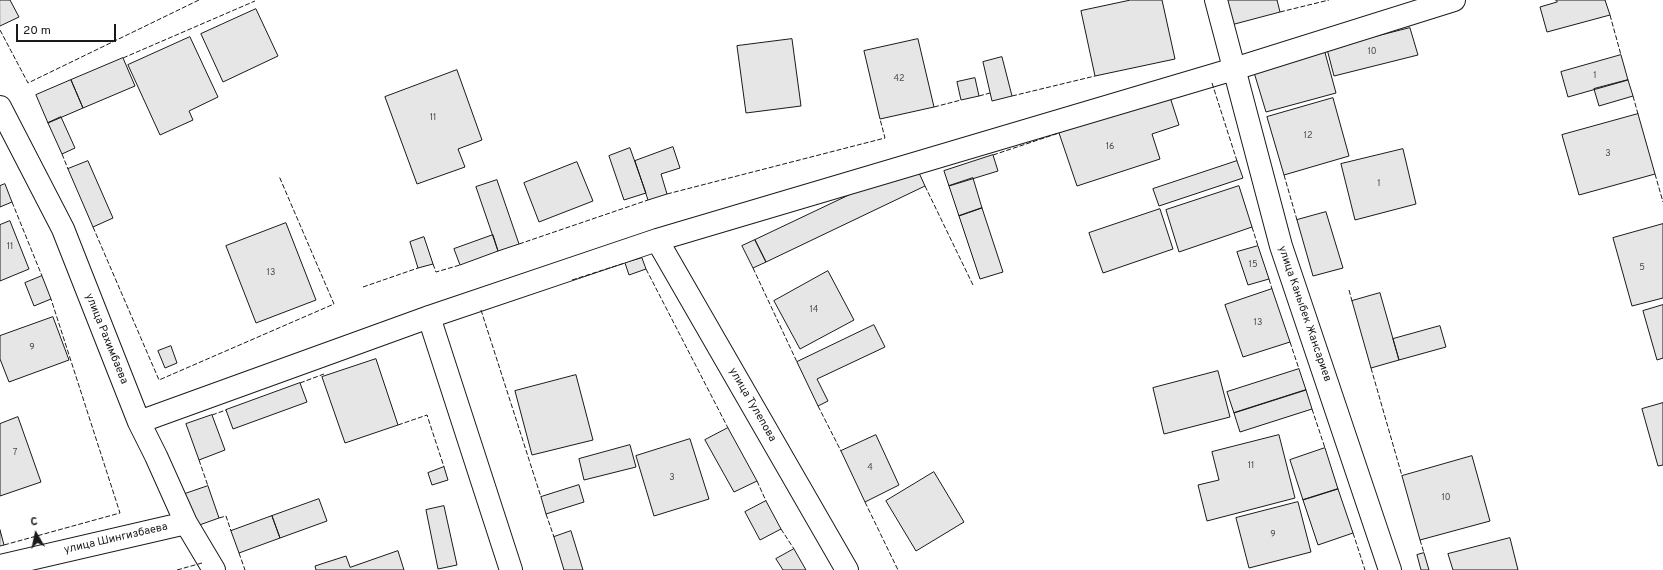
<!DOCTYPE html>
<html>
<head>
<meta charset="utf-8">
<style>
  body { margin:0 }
  #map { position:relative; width:1663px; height:570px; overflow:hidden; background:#fff; font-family:Overpass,sans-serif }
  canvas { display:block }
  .north { position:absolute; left:16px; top:514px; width:40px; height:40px; -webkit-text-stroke:3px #fff; paint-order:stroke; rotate:351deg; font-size:11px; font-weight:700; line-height:16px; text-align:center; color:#1a1a1a }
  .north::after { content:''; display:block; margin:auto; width:14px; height:18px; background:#1a1a1a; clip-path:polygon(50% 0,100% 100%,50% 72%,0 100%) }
  .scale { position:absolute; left:16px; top:24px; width:100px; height:18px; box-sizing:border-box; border:2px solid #1a1a1a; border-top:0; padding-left:5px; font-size:12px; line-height:14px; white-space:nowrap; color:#1a1a1a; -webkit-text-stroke:3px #fff; paint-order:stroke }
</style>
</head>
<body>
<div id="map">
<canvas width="1663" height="570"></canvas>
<div class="north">С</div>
<div class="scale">20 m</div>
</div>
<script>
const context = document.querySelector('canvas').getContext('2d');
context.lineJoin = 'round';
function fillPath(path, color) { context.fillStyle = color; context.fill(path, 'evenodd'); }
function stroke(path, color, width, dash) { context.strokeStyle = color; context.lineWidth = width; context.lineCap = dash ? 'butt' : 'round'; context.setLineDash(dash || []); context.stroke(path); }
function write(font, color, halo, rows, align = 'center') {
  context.font = font + ' Overpass,sans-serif'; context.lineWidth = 3; context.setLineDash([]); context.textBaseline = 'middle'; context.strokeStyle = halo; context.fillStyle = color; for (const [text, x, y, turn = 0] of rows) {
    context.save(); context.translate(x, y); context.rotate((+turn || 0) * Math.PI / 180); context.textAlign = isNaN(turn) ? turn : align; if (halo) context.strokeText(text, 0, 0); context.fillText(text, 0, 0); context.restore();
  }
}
const building = new Path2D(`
  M 0,0 L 10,0 L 19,17 L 0,26 Z
  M 1131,0 L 1162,0 L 1175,59 L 1095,76 L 1081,11 Z
  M 1224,0 L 1277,0 L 1280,12 L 1231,25 Z
  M 1556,0 L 1605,0 L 1610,15 L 1547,32 L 1540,7 L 1557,2 Z
  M 256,9 L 278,56 L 223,82 L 201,34 Z
  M 1410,28 L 1418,55 L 1334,76 L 1327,49 Z
  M 190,37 L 218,97 L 189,111 L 193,120 L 160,135 L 128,65 Z
  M 792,39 L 801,106 L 746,113 L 737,46 Z
  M 918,39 L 934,107 L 880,119 L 864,51 Z
  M 1324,49 L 1336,93 L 1266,112 L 1253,69 Z
  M 1621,55 L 1628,80 L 1568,97 L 1561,72 Z
  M 1002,57 L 1012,96 L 992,101 L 983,62 Z
  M 123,58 L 135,86 L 83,108 L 71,80 Z
  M 457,70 L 482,140 L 458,149 L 465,167 L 417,184 L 385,97 Z
  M 975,78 L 979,96 L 961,100 L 957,82 Z
  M 71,80 L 83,108 L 48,123 L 36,95 Z
  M 1628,80 L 1633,96 L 1599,106 L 1594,89 Z
  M 1170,97 L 1179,125 L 1152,134 L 1160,159 L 1077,186 L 1059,133 Z
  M 1333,98 L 1349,156 L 1284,175 L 1267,117 Z
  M 1638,114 L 1655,174 L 1579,195 L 1562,135 Z
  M 61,117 L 75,148 L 62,154 L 48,123 Z
  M 673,147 L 680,168 L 661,174 L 667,194 L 648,200 L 635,161 Z
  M 630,148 L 646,193 L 624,200 L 609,156 Z
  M 1403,149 L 1416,204 L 1355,220 L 1341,164 Z
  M 993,155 L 998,171 L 949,186 L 944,171 Z
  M 88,161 L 113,218 L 93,227 L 68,169 Z
  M 1237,161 L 1243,178 L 1159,206 L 1153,189 Z
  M 577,162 L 593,201 L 539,222 L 524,183 Z
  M 915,164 L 925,186 L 766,262 L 755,240 Z
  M 973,178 L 982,208 L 959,216 L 949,186 Z
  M 497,180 L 519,244 L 498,251 L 476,187 Z
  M 5,184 L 12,202 L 0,207 L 0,186 Z
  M 1239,186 L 1252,227 L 1179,252 L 1166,210 Z
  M 982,208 L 1003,272 L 980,279 L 959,216 Z
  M 1160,209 L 1173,249 L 1103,273 L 1089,233 Z
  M 1326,212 L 1343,268 L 1313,276 L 1297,220 Z
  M 10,221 L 29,269 L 0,281 L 0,225 Z
  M 286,223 L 316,300 L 256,323 L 226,246 Z
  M 1663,224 L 1663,298 L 1632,306 L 1613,238 Z
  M 493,235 L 498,251 L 460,265 L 454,249 Z
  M 424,237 L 433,264 L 418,268 L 410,242 Z
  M 755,240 L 766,262 L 753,268 L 742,246 Z
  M 1258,246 L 1269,279 L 1248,285 L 1237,252 Z
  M 642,258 L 646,269 L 629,275 L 625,263 Z
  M 828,271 L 854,320 L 800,349 L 774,301 Z
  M 42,276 L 51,299 L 34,306 L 25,283 Z
  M 1272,289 L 1290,342 L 1243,357 L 1225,305 Z
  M 1380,293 L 1399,360 L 1371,368 L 1352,301 Z
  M 1663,305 L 1663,358 L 1657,360 L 1643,311 Z
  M 53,317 L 69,360 L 9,382 L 0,359 L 0,336 Z
  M 874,325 L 885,347 L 817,379 L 828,401 L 818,406 L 797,362 Z
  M 1440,326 L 1446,347 L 1399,360 L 1393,339 Z
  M 171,346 L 177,363 L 165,368 L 158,351 Z
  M 376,359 L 398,425 L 345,443 L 322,377 Z
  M 1299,369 L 1306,390 L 1234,413 L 1227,392 Z
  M 1218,371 L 1230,417 L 1164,434 L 1153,388 Z
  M 576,375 L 593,440 L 532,455 L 515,391 Z
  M 300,383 L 307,402 L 233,429 L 226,410 Z
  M 1306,390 L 1312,409 L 1240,432 L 1234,413 Z
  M 1663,403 L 1663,465 L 1658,466 L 1642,409 Z
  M 212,415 L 225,450 L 199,460 L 186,424 Z
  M 18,417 L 41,482 L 0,496 L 0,424 Z
  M 728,428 L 757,481 L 734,492 L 705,440 Z
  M 876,435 L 899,485 L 865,502 L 841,451 Z
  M 1279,435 L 1295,498 L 1207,521 L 1198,485 L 1219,480 L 1212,452 Z
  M 690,439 L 709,499 L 654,516 L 636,456 Z
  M 630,445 L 636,467 L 584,480 L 579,459 Z
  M 1325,448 L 1338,489 L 1303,500 L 1290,460 Z
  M 1472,456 L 1490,521 L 1420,540 L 1402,476 Z
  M 444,467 L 448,480 L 432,485 L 428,473 Z
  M 934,472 L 964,522 L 916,551 L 886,501 Z
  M 579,485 L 584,502 L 546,514 L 541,497 Z
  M 208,486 L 219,518 L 191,528 L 179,496 Z
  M 1338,489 L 1353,533 L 1318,545 L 1303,500 Z
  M 319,499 L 327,521 L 280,538 L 272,516 Z
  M 766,501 L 781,529 L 760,540 L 745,512 Z
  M 1298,502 L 1311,552 L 1249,568 L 1236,518 Z
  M 444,506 L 457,565 L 438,569 L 426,510 Z
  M 272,516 L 280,538 L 239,553 L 231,531 Z
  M 0,530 L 4,545 L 0,546 Z
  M 571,531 L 583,570 L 564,570 L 554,537 Z
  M 1510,538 L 1518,570 L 1453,570 L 1448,554 Z
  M 794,549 L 806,570 L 783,570 L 776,559 Z
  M 398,551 L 404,570 L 316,570 L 315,566 L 346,556 L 350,567 Z
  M 1424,553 L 1429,570 L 1421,570 L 1417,555 Z`);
const street = new Path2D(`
  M 1216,0 L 1281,246 L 1390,570
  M 0,107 L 63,229 L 139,422 L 156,456 L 186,523 L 214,570
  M 657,240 L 847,570
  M 429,317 L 511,570
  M 139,422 L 429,317 L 657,240 L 1234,69 L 1454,0
  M 0,566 L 186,523`);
const fence = new Path2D(`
  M 1280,12 L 1329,0
  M 1610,15 L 1621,55
  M 0,30 L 28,83 L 199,0
  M 123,58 L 255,1
  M 1212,83 L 1237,161
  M 979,96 L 990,93
  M 1012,96 L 1095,76
  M 1633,96 L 1638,114
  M 934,107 L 961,100
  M 62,154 L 68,169
  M 993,155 L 1059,133
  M 1655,174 L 1663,202
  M 1284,175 L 1297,220
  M 925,186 L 973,285
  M 667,194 L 885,138 L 880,119
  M 12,202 L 42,276
  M 93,227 L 159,380 L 334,304 L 279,176
  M 1252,227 L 1258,246
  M 519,244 L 648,200
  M 433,264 L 436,272 L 460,265
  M 753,268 L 797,362
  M 646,269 L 728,428
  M 1269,279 L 1272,289
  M 572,280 L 625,263
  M 363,287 L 418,268
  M 1349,290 L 1352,301
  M 481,310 L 541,497
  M 1290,342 L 1299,369
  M 1371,368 L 1402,476
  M 300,383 L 324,374
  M 818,406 L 841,451
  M 1312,409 L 1325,448
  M 212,415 L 226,410
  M 398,425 L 427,415 L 444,467
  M 199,460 L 208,486
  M 757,481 L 766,501
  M 865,502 L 898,570
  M 546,514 L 554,537
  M 219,518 L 226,516 L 231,531
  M 781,529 L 794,549
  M 1353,533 L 1365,570
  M 1420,540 L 1424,553
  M 4,545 L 120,513 L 51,299
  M 239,553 L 245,570
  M 177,570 L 202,563`);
const numberNames = [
  ["10",1372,52],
  ["1",1595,76],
  ["42",899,79],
  ["11",433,118],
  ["12",1308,136],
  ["16",1110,147],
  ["3",1608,154],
  ["1",1379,184],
  ["11",10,247],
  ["15",1253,265],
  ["5",1642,268],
  ["13",271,273],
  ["14",814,310],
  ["13",1258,323],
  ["9",32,348],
  ["7",15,453],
  ["11",1251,466],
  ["4",870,468],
  ["3",672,478],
  ["10",1446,498],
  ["9",1273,535]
];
const streetNames = [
  ["улица Каныбек Жансариев",1304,314,71],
  ["улица Рахимбаева",106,339,68],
  ["улица Тулепова",752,405,60],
  ["улица Шингизбаева",116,539,-13]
];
fillPath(building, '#e6e6e6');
stroke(building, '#1a1a1a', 1);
stroke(street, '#1a1a1a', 24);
stroke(street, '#fff', 22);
stroke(fence, '#1a1a1a', 1, [5, 2]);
write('9px', '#4d4d4d', null, numberNames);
write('11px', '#1a1a1a', '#fff', streetNames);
</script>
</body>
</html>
